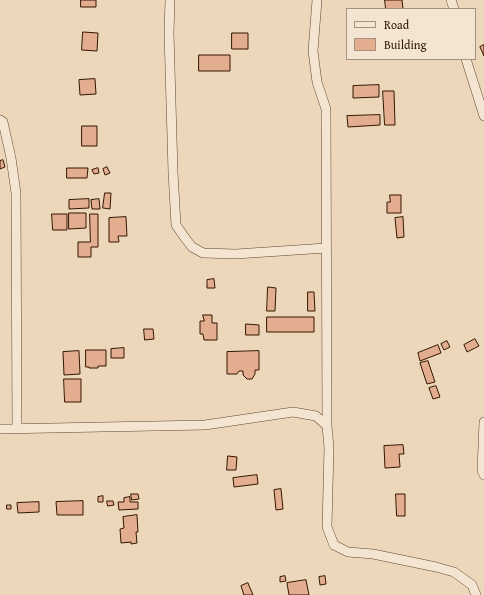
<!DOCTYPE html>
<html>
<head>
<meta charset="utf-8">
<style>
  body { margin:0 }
  #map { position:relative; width:484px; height:595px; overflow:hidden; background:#ecd7ba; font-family:"Gentium Book Plus",serif }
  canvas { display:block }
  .legend { position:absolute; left:346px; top:8px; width:130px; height:52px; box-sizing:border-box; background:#f3e5d2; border:1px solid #a6927e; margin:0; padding:5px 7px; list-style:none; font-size:12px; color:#331600 }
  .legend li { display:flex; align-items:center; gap:8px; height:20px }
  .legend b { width:20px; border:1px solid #a6927e }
</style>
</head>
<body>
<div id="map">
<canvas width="484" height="595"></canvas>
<ul class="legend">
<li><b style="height:5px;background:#f3e5d2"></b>Road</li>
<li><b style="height:11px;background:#e3ad90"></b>Building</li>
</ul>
</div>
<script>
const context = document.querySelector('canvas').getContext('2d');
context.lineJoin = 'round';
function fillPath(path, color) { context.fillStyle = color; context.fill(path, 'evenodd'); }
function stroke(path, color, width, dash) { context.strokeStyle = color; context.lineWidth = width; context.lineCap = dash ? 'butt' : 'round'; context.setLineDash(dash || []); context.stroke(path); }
const building = new Path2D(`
  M 81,0 L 96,0 L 96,7 L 81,7 Z
  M 385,0 L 402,0 L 403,9 L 386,9 Z
  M 83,32 L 98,33 L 97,51 L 82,50 Z
  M 232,33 L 248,33 L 248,49 L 232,49 Z
  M 484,45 L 484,56 L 480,47 Z
  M 199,55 L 230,55 L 230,71 L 199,71 Z
  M 95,79 L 96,94 L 80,95 L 79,80 Z
  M 379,85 L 379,97 L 353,98 L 353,86 Z
  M 383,91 L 394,91 L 395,125 L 385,125 Z
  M 380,115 L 380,125 L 348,127 L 347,116 Z
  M 82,126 L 97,126 L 97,146 L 82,146 Z
  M 3,160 L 5,167 L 0,169 L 0,161 Z
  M 107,167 L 110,173 L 105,175 L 103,169 Z
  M 67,168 L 88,168 L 87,178 L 67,178 Z
  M 98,168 L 99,173 L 94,174 L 92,170 Z
  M 105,193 L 111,193 L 110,209 L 103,208 Z
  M 390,195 L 401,195 L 401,213 L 387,213 L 387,202 L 390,202 Z
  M 89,199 L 89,208 L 69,209 L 69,200 Z
  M 99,199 L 100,209 L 92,209 L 91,200 Z
  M 69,213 L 86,213 L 86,228 L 69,229 Z
  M 52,214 L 67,214 L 67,230 L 53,230 Z
  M 90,214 L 98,214 L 98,247 L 91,247 L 91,257 L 78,257 L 78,242 L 90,242 Z
  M 126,217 L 127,236 L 118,236 L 119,242 L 109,242 L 109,218 Z
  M 403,217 L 404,237 L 397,238 L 395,218 Z
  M 214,279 L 215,288 L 207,288 L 207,280 Z
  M 268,287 L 276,288 L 275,311 L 267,311 Z
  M 308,292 L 314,292 L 315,311 L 308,311 Z
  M 203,315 L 212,315 L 212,323 L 217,323 L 217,340 L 204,340 L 203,334 L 200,334 L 200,321 L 204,321 Z
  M 267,317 L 314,317 L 314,332 L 267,332 Z
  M 246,324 L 259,325 L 259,335 L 246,335 Z
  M 144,329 L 153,329 L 154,339 L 145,340 Z
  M 475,339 L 479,346 L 467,352 L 464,345 Z
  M 447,341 L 450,347 L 444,350 L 441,344 Z
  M 438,345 L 441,353 L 420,361 L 418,353 Z
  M 124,348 L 124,358 L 111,358 L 111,349 Z
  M 86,350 L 106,350 L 106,366 L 98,366 L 98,368 L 89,368 L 89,367 L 86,367 Z
  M 79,351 L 80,374 L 64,375 L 63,352 Z
  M 259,351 L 259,370 L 255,370 L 255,374 L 252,379 L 247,379 L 243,375 L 243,371 L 239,371 L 237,374 L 227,374 L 227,352 Z
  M 428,361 L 435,382 L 427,384 L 420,363 Z
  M 64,379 L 81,379 L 81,402 L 65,402 Z
  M 436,386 L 440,397 L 433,399 L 429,388 Z
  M 403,445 L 404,454 L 399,454 L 400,467 L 385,468 L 384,446 Z
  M 228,456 L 237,457 L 236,470 L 227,470 Z
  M 257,475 L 258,484 L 234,487 L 233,478 Z
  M 281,489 L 283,509 L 276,510 L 274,490 Z
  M 131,494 L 138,494 L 139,499 L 132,500 Z
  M 396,494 L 405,494 L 405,516 L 397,516 Z
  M 103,496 L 103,502 L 98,502 L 98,497 Z
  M 130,497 L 130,502 L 138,502 L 138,509 L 119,510 L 118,502 L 124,502 L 124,498 Z
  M 83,501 L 83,515 L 57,515 L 56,502 Z
  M 107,501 L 113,501 L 114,505 L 108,506 Z
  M 39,502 L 39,512 L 18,513 L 17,503 Z
  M 7,505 L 11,505 L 11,509 L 7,509 Z
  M 137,515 L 138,532 L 136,532 L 137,543 L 131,544 L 131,542 L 121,543 L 120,529 L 124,528 L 123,517 Z
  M 285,576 L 286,581 L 280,582 L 280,577 Z
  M 325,576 L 326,584 L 320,585 L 319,577 Z
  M 306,580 L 309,595 L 289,595 L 287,583 Z
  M 248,583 L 253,595 L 244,595 L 241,586 Z`);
const minor = new Path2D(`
  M 170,0 L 169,33 L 173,172 L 176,225 L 185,238 L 192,247 L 203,253 L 236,254 L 326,248
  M 317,0 L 313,51 L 317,82 L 326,109 L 327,426
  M 451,0 L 454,9
  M 466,59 L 484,116
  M 0,120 L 3,122 L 11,158 L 16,193 L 17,428
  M 484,422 L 482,470 L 484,475
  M 0,429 L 205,425 L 293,412 L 316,416 L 327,426 L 329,448 L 327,527 L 334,545 L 348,552 L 373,554 L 436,567 L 454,572 L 472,585 L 476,595`);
fillPath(building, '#e3ad90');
stroke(building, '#331600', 1);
stroke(minor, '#61462e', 10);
stroke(minor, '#f3e5d2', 9);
</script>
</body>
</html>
